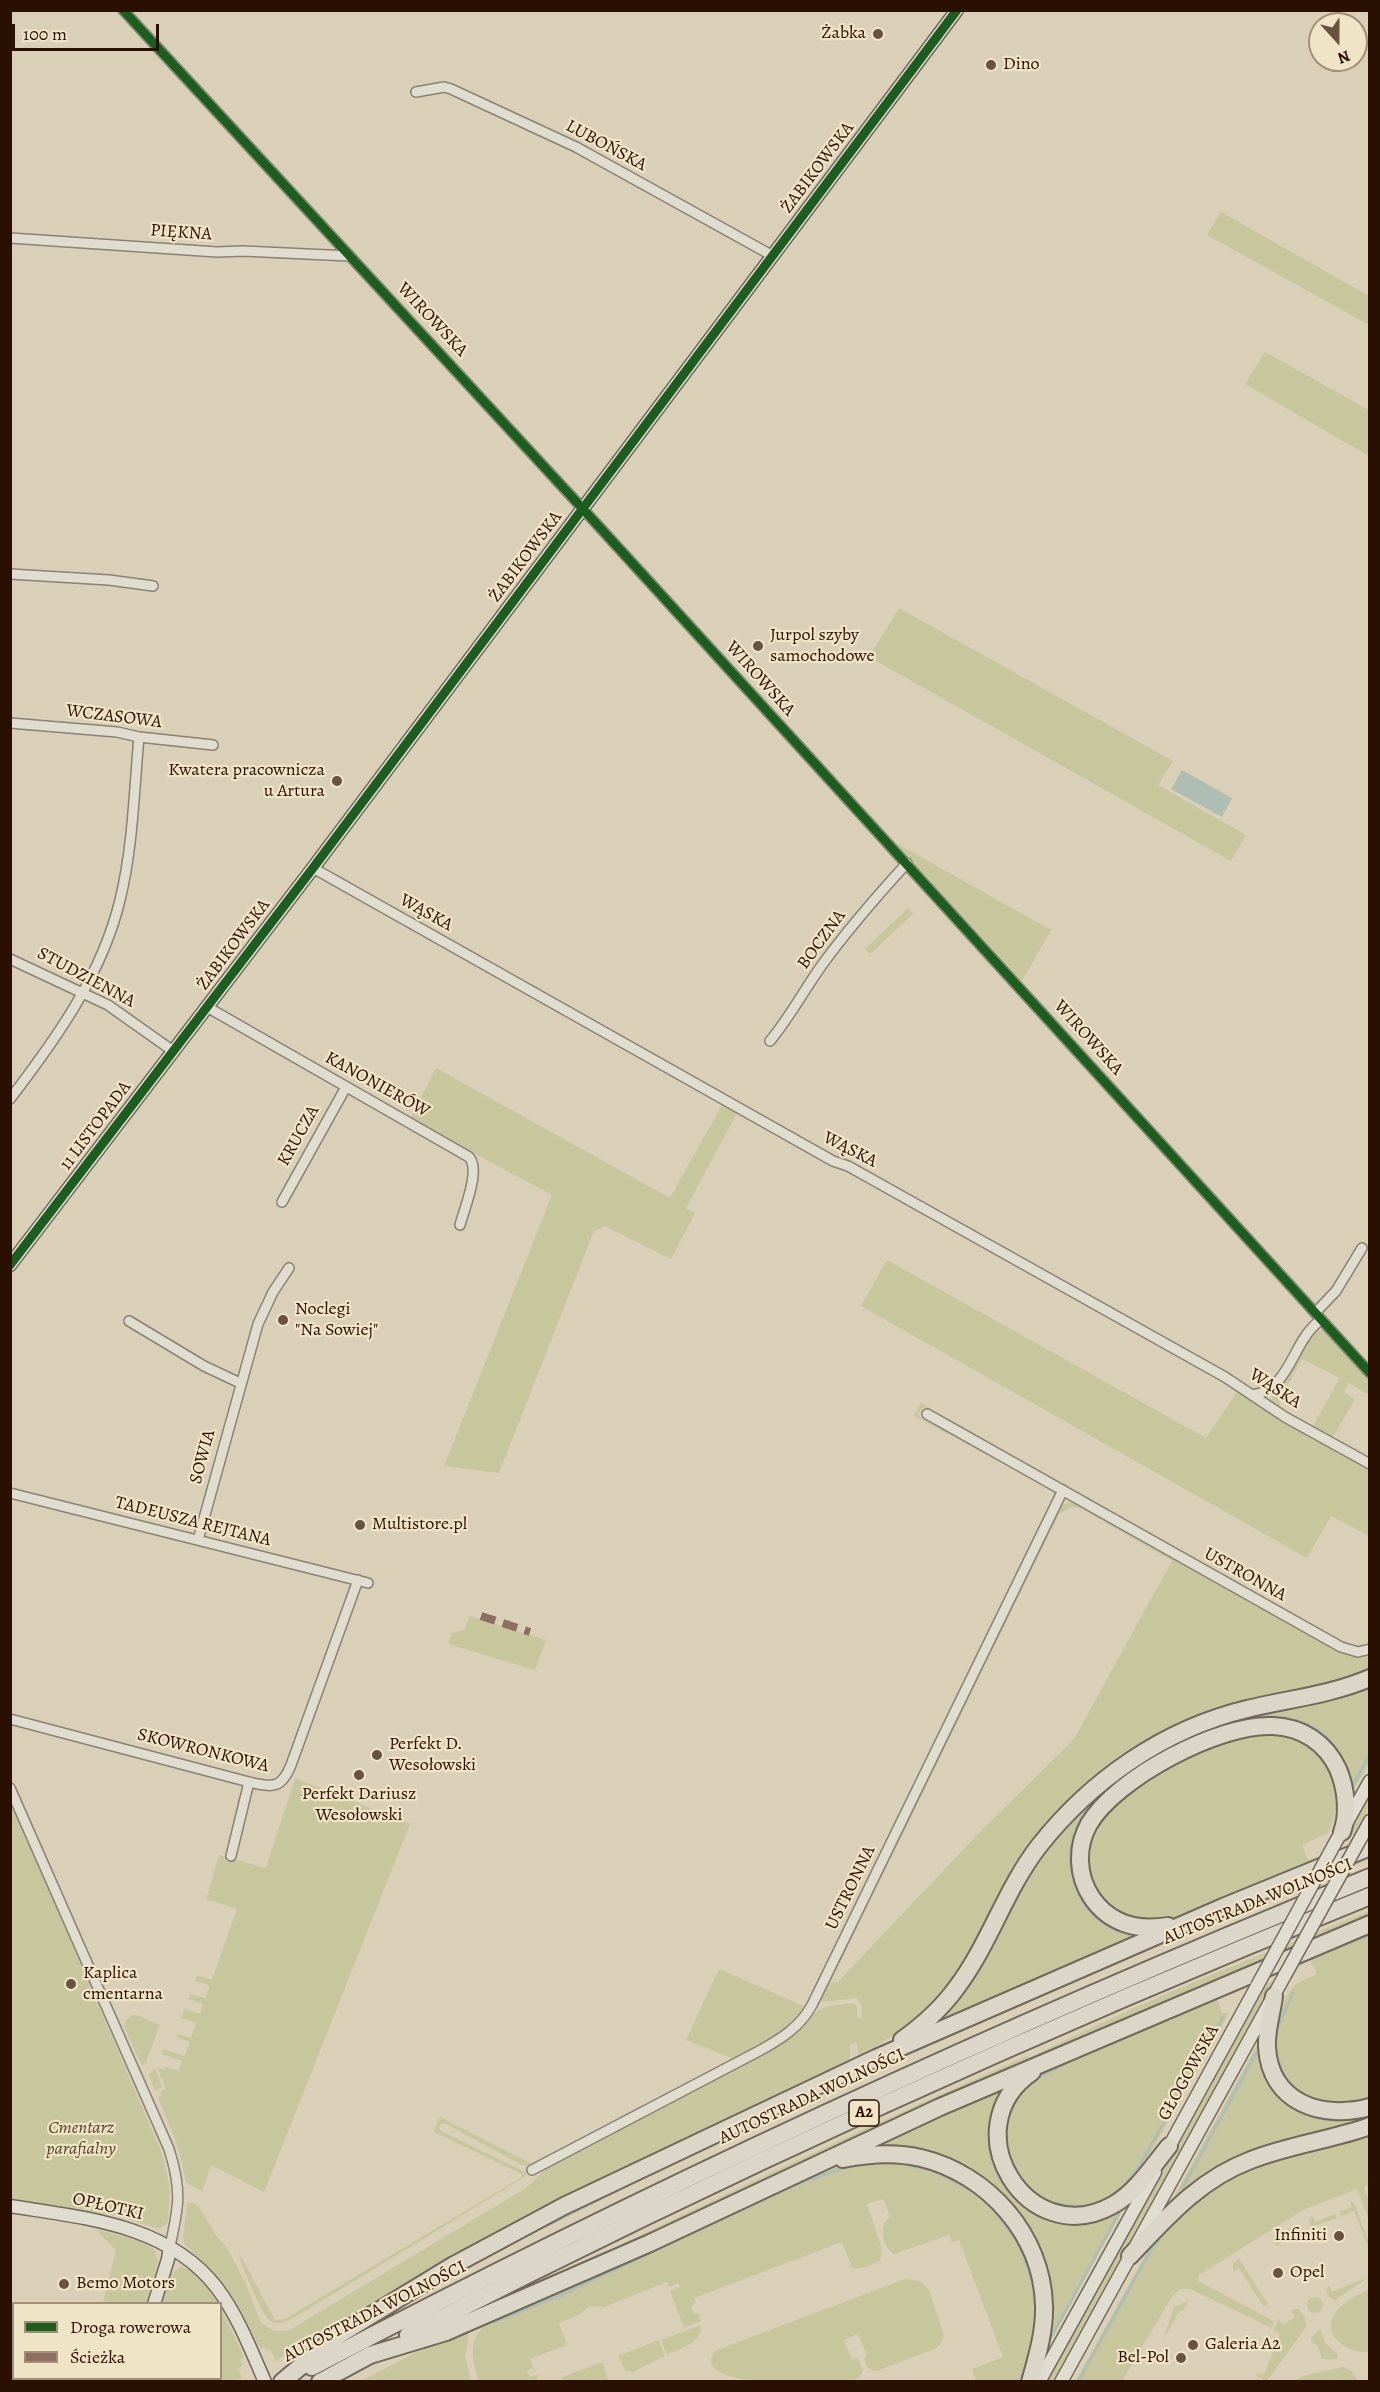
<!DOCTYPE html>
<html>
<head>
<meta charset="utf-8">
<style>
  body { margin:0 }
  #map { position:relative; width:1380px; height:2392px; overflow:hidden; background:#d9d0b7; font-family:Alegreya,serif }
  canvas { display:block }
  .frame { position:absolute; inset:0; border:12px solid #2a1000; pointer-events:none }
  .legend { position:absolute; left:12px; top:2302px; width:210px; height:78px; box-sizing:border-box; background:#f0e4c6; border:2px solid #a18f77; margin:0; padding:8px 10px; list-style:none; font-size:18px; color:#2a1000 }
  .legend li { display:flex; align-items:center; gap:12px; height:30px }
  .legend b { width:30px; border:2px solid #a18f77 }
  .north { position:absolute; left:1308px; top:12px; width:60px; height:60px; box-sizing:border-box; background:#f0e4c6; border:2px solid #a18f77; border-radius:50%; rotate:159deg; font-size:16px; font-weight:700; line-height:24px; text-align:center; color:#2a1000 }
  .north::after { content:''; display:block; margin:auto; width:21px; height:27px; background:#675340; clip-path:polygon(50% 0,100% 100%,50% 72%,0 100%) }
  .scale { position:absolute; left:12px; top:24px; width:147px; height:27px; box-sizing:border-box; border:3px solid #2a1000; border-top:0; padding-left:8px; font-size:18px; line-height:21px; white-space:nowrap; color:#2a1000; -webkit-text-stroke:4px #f0e4c6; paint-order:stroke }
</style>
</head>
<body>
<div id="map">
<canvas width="1380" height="2392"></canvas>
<div class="frame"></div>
<ul class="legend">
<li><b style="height:8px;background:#1b5e20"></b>Droga rowerowa</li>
<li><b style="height:8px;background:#8d6e63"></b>Ścieżka</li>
</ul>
<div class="north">N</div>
<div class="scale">100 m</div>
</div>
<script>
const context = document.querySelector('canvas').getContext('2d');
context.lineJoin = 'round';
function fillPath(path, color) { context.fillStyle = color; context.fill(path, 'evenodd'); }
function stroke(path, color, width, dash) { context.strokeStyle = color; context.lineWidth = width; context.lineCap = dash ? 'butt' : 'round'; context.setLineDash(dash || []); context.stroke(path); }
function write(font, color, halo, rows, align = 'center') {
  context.font = font + ' Alegreya,serif'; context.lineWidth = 4.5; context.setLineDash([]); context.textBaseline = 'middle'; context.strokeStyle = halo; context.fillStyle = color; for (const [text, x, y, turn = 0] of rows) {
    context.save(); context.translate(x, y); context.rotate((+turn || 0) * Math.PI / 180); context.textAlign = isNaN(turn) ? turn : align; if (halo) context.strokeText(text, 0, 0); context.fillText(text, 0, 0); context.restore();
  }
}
const green = new Path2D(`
  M 1221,212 L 1369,296 L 1369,325 L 1207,235 Z
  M 1265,352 L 1369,410 L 1369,449 L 1367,455 L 1245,384 Z
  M 899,608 L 1173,761 L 1158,785 L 1246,835 L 1231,861 L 869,657 Z
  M 896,843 L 1051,930 L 1022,981 Z
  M 908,908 L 913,914 L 870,954 L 865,949 Z
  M 436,1068 L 670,1198 L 722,1105 L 737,1113 L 686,1208 L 695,1213 L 671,1259 L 605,1226 L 594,1231 L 499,1473 L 444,1466 L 552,1195 L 410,1119 Z
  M 887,1260 L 1206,1438 L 1237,1392 L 1369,1468 L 1369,1536 L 1331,1516 L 1307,1558 L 861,1306 Z
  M 1319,1329 L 1326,1332 L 1369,1379 L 1369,1395 L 1349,1383 L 1344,1392 L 1355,1399 L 1332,1439 L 1312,1428 L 1340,1378 L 1302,1359 L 1279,1401 L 1282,1412 L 1273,1405 L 1271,1400 L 1312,1335 Z
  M 921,1403 L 933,1410 L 922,1408 L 918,1414 C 923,1422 932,1424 941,1426 L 1052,1489 L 1055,1493 L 1053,1502 L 1053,1492 L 1050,1488 L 914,1416 Z
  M 935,1411 L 1355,1648 L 1348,1647 L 942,1419 Z
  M 1073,1501 L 1342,1652 L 1355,1656 L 1369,1654 L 1369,1669 C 1333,1685 1294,1689 1256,1698 C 1190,1713 1130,1744 1080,1789 C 1053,1813 1028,1841 1010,1872 C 994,1898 983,1926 969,1953 C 942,2000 907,2032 858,2055 L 857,2043 L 850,2045 L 850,2059 L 523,2216 L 275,2361 L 271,2351 L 266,2350 L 265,2347 L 260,2349 L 246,2320 L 226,2287 L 184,2243 L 183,2237 L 187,2203 L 193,2203 L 199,2207 L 217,2237 L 226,2246 L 245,2282 L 261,2323 L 274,2331 L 288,2331 L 526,2188 L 548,2167 L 765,2052 L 793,2035 L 817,2011 L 828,2006 L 853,2003 L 857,2006 L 857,2018 L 862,2018 L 861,2005 L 857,1998 L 823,2002 L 820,1999 L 1056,1513 L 1062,1505 ZM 1072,1507 L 1082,1509 L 1172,1561 L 1074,1739 L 978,1834 L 838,1982 L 830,1983 L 1059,1514 Z
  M 470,1616 L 546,1640 L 535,1670 L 448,1644 L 452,1633 L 464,1630 Z
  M 1369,1683 L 1369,1763 L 1349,1799 L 1341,1763 L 1267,1720 L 1104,1796 L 1077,1883 L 1145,1934 L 925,2030 L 1037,1855 L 1115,1776 L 1187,1734 Z
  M 1252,1731 L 1304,1737 C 1312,1746 1331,1763 1335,1773 C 1342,1792 1336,1816 1328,1833 L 1302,1845 L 1308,1860 L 1369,1838 L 1369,1841 L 1179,1919 L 1134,1923 L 1095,1897 L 1084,1852 L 1105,1809 L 1171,1762 Z
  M 295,1778 L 410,1824 L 264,2192 L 211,2165 L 202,2192 L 186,2182 L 177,2144 L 158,2097 L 162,2095 L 160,2092 L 166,2089 L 157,2067 L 164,2070 L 166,2067 L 179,2071 L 182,2061 L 161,2054 L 163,2049 L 185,2056 L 190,2042 L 176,2037 L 178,2034 L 191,2038 L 196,2023 L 181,2018 L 185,2009 L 200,2014 L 203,2004 L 188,1999 L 190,1994 L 205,1998 L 210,1986 L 195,1981 L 197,1975 L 212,1980 L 237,1909 L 206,1899 L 208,1894 L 219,1897 L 208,1893 L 219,1855 L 266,1868 Z
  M 1369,1794 C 1369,1812 1363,1833 1344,1840 Z
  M 11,1802 L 163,2156 L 170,2189 L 168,2222 L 160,2229 L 113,2215 L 11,2199 Z
  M 1369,1911 L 1369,1919 L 576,2267 C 725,2193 875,2123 1027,2056 L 1029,2058 C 1139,2002 1255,1957 1369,1911 Z
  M 1369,1932 L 1369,2102 L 1360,2104 L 1313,2103 L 1285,2082 L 1274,2057 L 1275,2022 L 1286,1997 L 1296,1984 L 1317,1974 L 1310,1959 L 1312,1955 Z
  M 719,1969 L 806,2007 L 793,2024 L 769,2041 L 661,2099 L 658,2097 L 734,2059 L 686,2040 Z
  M 1275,1980 L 1055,2381 L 1046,2382 L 1264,1985 Z
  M 1242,1984 L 1238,1990 L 1217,1999 L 1222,2013 L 1229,2013 L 1136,2179 L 1099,2206 L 1063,2209 L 1027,2192 L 1004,2149 L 1009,2107 L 1042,2071 Z
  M 133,2015 L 140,2016 L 160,2025 L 145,2065 L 141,2064 L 124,2027 L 126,2020 Z
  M 1260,2039 L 1282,2093 L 1369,2112 L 1369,2122 L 1270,2149 L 1167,2210 Z
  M 155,2068 L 162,2087 L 155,2091 L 149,2075 Z
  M 1012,2079 L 992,2143 L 1041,2213 L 1125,2206 L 1046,2347 L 1048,2293 L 985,2184 L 860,2148 Z
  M 643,2105 L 643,2109 L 530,2166 L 522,2165 L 446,2124 L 441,2124 L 439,2128 L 441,2131 L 525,2172 L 526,2176 L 297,2316 C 289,2320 279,2326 270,2321 C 262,2315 240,2263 239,2253 L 275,2320 L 285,2319 L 522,2177 L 522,2174 L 434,2132 L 440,2117 L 532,2164 Z
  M 1369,2131 L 1369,2185 L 1364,2187 L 1369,2202 L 1369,2221 L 1357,2189 L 1303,2210 L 1199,2275 L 1198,2281 L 1274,2321 L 1272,2328 L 1190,2289 L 1181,2289 L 1173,2295 L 1122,2381 L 1075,2382 L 1147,2252 L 1174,2216 L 1242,2169 Z
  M 865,2160 L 928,2165 L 977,2190 L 1010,2223 L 1034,2274 L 1039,2322 L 1024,2381 L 976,2381 L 972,2369 L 1003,2357 L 959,2240 L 952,2242 L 949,2235 L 894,2254 C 882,2246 878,2226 890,2217 L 884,2199 L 867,2204 L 882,2249 L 880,2261 C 869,2265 859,2273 849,2266 L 851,2265 L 842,2242 L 694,2298 L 696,2303 L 691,2306 L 694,2314 L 698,2313 L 701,2321 L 684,2328 L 670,2291 L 680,2287 L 678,2283 L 669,2287 L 667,2282 L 604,2307 L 589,2306 L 579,2315 L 559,2323 L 567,2345 L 530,2359 L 536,2373 L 532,2368 L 527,2371 L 530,2377 L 537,2375 L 539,2381 L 479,2382 C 474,2363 467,2346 481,2329 C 494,2314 544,2299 564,2291 C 651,2252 736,2211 822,2171 Z
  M 1350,2201 L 1354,2203 L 1369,2243 L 1367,2244 L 1354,2211 L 1341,2216 L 1340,2212 L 1352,2207 Z
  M 1335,2214 L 1337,2218 L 1311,2227 L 1309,2220 L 1312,2215 L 1315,2222 Z
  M 1290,2228 L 1297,2233 L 1276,2246 L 1272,2239 Z
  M 95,2229 L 138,2240 L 154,2249 L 158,2262 L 146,2303 L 103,2303 L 116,2250 Z
  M 1239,2259 L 1268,2304 L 1264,2307 L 1239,2268 L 1233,2272 L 1233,2264 Z
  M 181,2267 C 197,2269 209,2291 218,2303 L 159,2304 L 168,2274 L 170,2275 Z
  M 1369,2277 L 1335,2300 L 1329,2297 L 1326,2291 L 1329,2285 L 1332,2292 Z
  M 905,2279 L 920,2281 L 929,2290 L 944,2335 L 940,2345 L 934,2349 L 877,2371 C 868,2371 867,2366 864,2359 L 867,2355 L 858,2334 L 844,2340 L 852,2360 L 858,2358 L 863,2371 L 859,2378 L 850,2381 C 828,2382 715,2389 711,2362 C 711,2356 713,2353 717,2350 Z
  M 1369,2289 L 1369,2352 C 1350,2354 1319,2336 1335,2313 C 1343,2302 1358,2295 1369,2289 Z
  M1307 2305a8 8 0 1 1 16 0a8 8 0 1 1-16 0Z
  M 1188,2301 L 1183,2311 L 1180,2310 L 1163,2340 L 1174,2307 Z
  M 221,2308 L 244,2357 L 240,2360 L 243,2365 L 238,2369 L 242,2378 L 236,2381 L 118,2382 L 121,2378 L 220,2378 Z
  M 1298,2309 L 1305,2318 L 1306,2327 L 1267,2381 L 1262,2381 L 1263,2379 L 1256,2376 L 1257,2373 L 1264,2375 L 1280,2334 L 1273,2331 L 1278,2319 L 1284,2324 L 1295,2317 L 1291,2310 Z
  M 701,2325 C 703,2343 681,2348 667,2355 L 661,2340 Z
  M 470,2328 L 465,2356 L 471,2381 L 359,2382 L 438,2341 Z
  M 1320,2329 L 1326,2344 L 1338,2355 L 1337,2359 L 1322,2359 L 1318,2347 L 1310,2339 Z
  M 659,2340 L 665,2356 L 633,2372 L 626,2371 L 618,2356 Z
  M 603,2362 L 608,2381 L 564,2381 L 562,2377 Z
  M 1344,2367 L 1353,2372 L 1357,2381 L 1294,2381 L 1306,2375 Z`);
const water = new Path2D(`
  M 1182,770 L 1232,798 L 1222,817 L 1171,789 Z`);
const stream = new Path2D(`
  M 1326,1701 L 1354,1693
  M 1177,1744 C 1231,1717 1309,1693 1343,1761
  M 1156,1755 L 1171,1746
  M 1109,1787 C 1096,1799 1084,1811 1077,1827 C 1061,1863 1075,1908 1110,1927 C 1118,1932 1127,1934 1135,1937 L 1133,1938
  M 1351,1789 L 1370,1754
  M 1352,1865 L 1370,1857
  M 1321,1877 L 1337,1870
  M 1180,1935 L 1309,1882
  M 1318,1955 L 1370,1935
  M 938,2023 L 974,1976
  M 1275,2045 L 1277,2029 L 1293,1993
  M 1259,2051 L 1263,2070
  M 1277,2058 L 1285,2077 L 1299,2092
  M 1036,2079 L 1069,2061
  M 1002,2091 C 973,2141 994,2197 1048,2218
  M 1285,2102 C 1310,2123 1339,2123 1370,2116
  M 779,2113 L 951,2034
  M 1279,2159 L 1356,2139
  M 898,2163 L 935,2171 L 972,2191
  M 1123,2188 L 1140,2165 L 1223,2017
  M 1182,2189 L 1260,2046
  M 980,2197 C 1015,2226 1036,2271 1036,2317
  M 1173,2200 L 1197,2180 L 1228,2161
  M 1050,2202 L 1070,2206 L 1088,2206
  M 1084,2222 L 1106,2217 L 1114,2213
  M 540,2229 L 654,2172
  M 494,2322 L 561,2295 L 795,2185 L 849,2166
  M 1048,2343 L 1119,2213
  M 1020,2382 L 1024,2373
  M 1078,2382 L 1150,2251 L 1166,2230`);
const street = new Path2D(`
  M 123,10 L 583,509 L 1370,1373
  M 416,92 L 444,87 L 451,89 L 576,147 L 773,256
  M 10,238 L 217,252 L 243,251 L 349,256
  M 10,574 L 109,580 L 153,586
  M 10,723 L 117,732 L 139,737 L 213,745
  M 313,868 L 833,1161 L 848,1166 L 1225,1377 L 1285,1417 L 1370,1464
  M 10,959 L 108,1005 L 173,1051
  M 207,1007 L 469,1157 C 481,1170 464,1209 460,1225
  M 770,1041 C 790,1017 804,990 822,965 C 848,929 877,896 907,863
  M 10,1099 C 56,1039 102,975 120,900 C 133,847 134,791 139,737
  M 282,1202 L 346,1087
  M 1315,1313 L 1336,1291 L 1362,1248
  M 129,1321 L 204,1366 L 240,1383
  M 1253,1395 C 1283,1390 1290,1359 1305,1337 C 1309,1330 1315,1325 1321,1319
  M 927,1414 L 1341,1647 L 1358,1652 L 1370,1649
  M 10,1493 L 368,1583
  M 198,1540 L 258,1324 L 273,1292 L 289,1268
  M 10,1719 L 249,1782 C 272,1787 281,1790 291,1765 L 358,1580
  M 10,1788 L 169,2149 C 182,2190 179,2206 170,2246
  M 231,1856 L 249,1782
  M 532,2170 L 759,2051 C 781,2039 800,2027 812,2005 L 1063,1490`);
const secondary = new Path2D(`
  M 10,1265 L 313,868 L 957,10
  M 1363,1834 L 1370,1821
  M 1334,1845 L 1370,1781
  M 1165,2154 L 1257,1986
  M 10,2206 C 84,2218 168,2224 217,2288 C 238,2316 251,2350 265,2382
  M 154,2304 L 168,2259 L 170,2246
  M 113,2382 L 115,2378
  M 1039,2382 L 1155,2172
  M 1061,2382 L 1285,1975`);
const highway = new Path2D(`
  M 1168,1926 C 1138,1931 1110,1924 1092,1898 C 1077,1876 1076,1847 1089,1824 C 1116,1778 1220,1723 1273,1726 C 1302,1727 1326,1743 1338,1769 C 1346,1788 1349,1813 1342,1832
  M 1274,1996 C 1272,2013 1266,2030 1267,2047 C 1270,2103 1322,2120 1370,2107
  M 902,2040 C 923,2025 942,2008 957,1987 C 990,1943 1005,1890 1039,1846 C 1091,1780 1164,1729 1247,1709 C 1288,1699 1330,1695 1370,1678
  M 1032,2072 C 951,2128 1028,2253 1113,2205 C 1136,2192 1152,2167 1169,2146
  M 843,2159 C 868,2154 896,2152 921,2158 C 988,2174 1042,2235 1044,2305 C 1045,2331 1037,2357 1030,2382
  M 1130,2256 C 1167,2217 1200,2179 1251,2160 C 1289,2145 1331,2140 1370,2126
  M 408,2335 C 722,2174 1042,2028 1370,1896
  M 312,2367 C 656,2186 1009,2024 1370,1877
  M 282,2382 L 337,2336 L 452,2266 L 564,2206 L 876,2058 L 1223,1907 L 1370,1847
  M 320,2382 L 370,2355 L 446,2332 L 650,2243 L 940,2107 L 1370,1924`);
const secondaryBridge = new Path2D(`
  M 1285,1975 L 1363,1834
  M 1257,1986 L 1334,1845`);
const quiet = new Path2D(`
  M 481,1616 L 530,1632`);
const cycleway = new Path2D(`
  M 123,10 L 583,509 L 1370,1373
  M 10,1265 L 313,868 L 957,10`);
const markers = [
  [878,34,6,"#675340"],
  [991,65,6,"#675340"],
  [758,646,6,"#675340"],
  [337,781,6,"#675340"],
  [283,1320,6,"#675340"],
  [360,1525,6,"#675340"],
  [377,1755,6,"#675340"],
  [359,1775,6,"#675340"],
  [71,1984,6,"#675340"],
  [1339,2236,6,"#675340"],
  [1278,2273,6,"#675340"],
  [64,2284,6,"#675340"],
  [1193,2345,6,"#675340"],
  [1181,2358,6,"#675340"]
];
const shields = [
  [864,2113,30]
];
const shieldNames = [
  ["A2",864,2113]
];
const poiNames = [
  ["Żabka",866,34,"right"],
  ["Dino",1003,65],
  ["Jurpol szyby",770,636],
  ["samochodowe",770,657],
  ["Kwatera pracownicza",325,771,"right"],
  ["u Artura",325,792,"right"],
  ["Noclegi",295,1310],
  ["\"Na Sowiej\"",295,1331],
  ["Multistore.pl",372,1525],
  ["Perfekt D.",389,1745],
  ["Wesołowski",389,1766],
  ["Perfekt Dariusz",359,1795,"center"],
  ["Wesołowski",359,1816,"center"],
  ["Kaplica",83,1974],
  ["cmentarna",83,1995],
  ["Infiniti",1327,2236,"right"],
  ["Opel",1290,2273],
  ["Bemo Motors",76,2284],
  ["Galeria A2",1205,2345],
  ["Bel-Pol",1169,2358,"right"]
];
const streetNames = [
  ["LUBOŃSKA",606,146,28],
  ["ŻABIKOWSKA",818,168,-53],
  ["PIĘKNA",181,233,4],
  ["WIROWSKA",432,320,47],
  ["ŻABIKOWSKA",526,557,-53],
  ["WIROWSKA",760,679,48],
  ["WCZASOWA",114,717,7],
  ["WĄSKA",426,913,29],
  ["BOCZNA",822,940,-54],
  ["ŻABIKOWSKA",234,945,-53],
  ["STUDZIENNA",86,978,28],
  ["WIROWSKA",1088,1038,48],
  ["KANONIERÓW",377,1085,29],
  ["11 LISTOPADA",96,1126,-53],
  ["KRUCZA",299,1136,-61],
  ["WĄSKA",850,1150,27],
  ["WĄSKA",1275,1389,33],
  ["SOWIA",203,1457,-75],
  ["TADEUSZA REJTANA",193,1522,14],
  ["USTRONNA",1245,1575,29],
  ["SKOWRONKOWA",203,1751,14],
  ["USTRONNA",851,1888,-64],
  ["AUTOSTRADA WOLNOŚCI",1258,1902,-22],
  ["GŁOGOWSKA",1189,2073,-61],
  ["AUTOSTRADA WOLNOŚCI",812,2097,-25],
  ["OPŁOTKI",108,2207,13],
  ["AUTOSTRADA WOLNOŚCI",375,2312,-27]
];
const parkNames = [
  ["Cmentarz",81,2129],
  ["parafialny",81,2150]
];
fillPath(green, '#c8c69c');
fillPath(water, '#afbeb5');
stroke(stream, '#afbeb5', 3);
stroke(street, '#8a8272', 12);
stroke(secondary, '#71685a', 15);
stroke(highway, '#71685a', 20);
stroke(street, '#e1dcd0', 9);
stroke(secondary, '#e1dcd0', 12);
stroke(highway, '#dcd6c8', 16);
stroke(secondaryBridge, '#71685a', 15, []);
stroke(secondaryBridge, '#e1dcd0', 12);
stroke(quiet, '#8d6e63', 8, [15, 8]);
stroke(cycleway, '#1b5e20', 9);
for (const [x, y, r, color] of markers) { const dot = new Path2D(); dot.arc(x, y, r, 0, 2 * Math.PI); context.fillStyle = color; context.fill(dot); stroke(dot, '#f0e4c6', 2); }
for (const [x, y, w] of shields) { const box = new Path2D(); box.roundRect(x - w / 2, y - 13, w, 26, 4.5); context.fillStyle = '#f0e4c6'; context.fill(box); stroke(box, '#2a1000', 1.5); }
write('bold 16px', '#2a1000', null, shieldNames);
write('18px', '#2a1000', '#f0e4c6', poiNames, 'left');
write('18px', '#2a1000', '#f0e4c6', streetNames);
write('italic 18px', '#554428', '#f0e4c6', parkNames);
</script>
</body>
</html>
